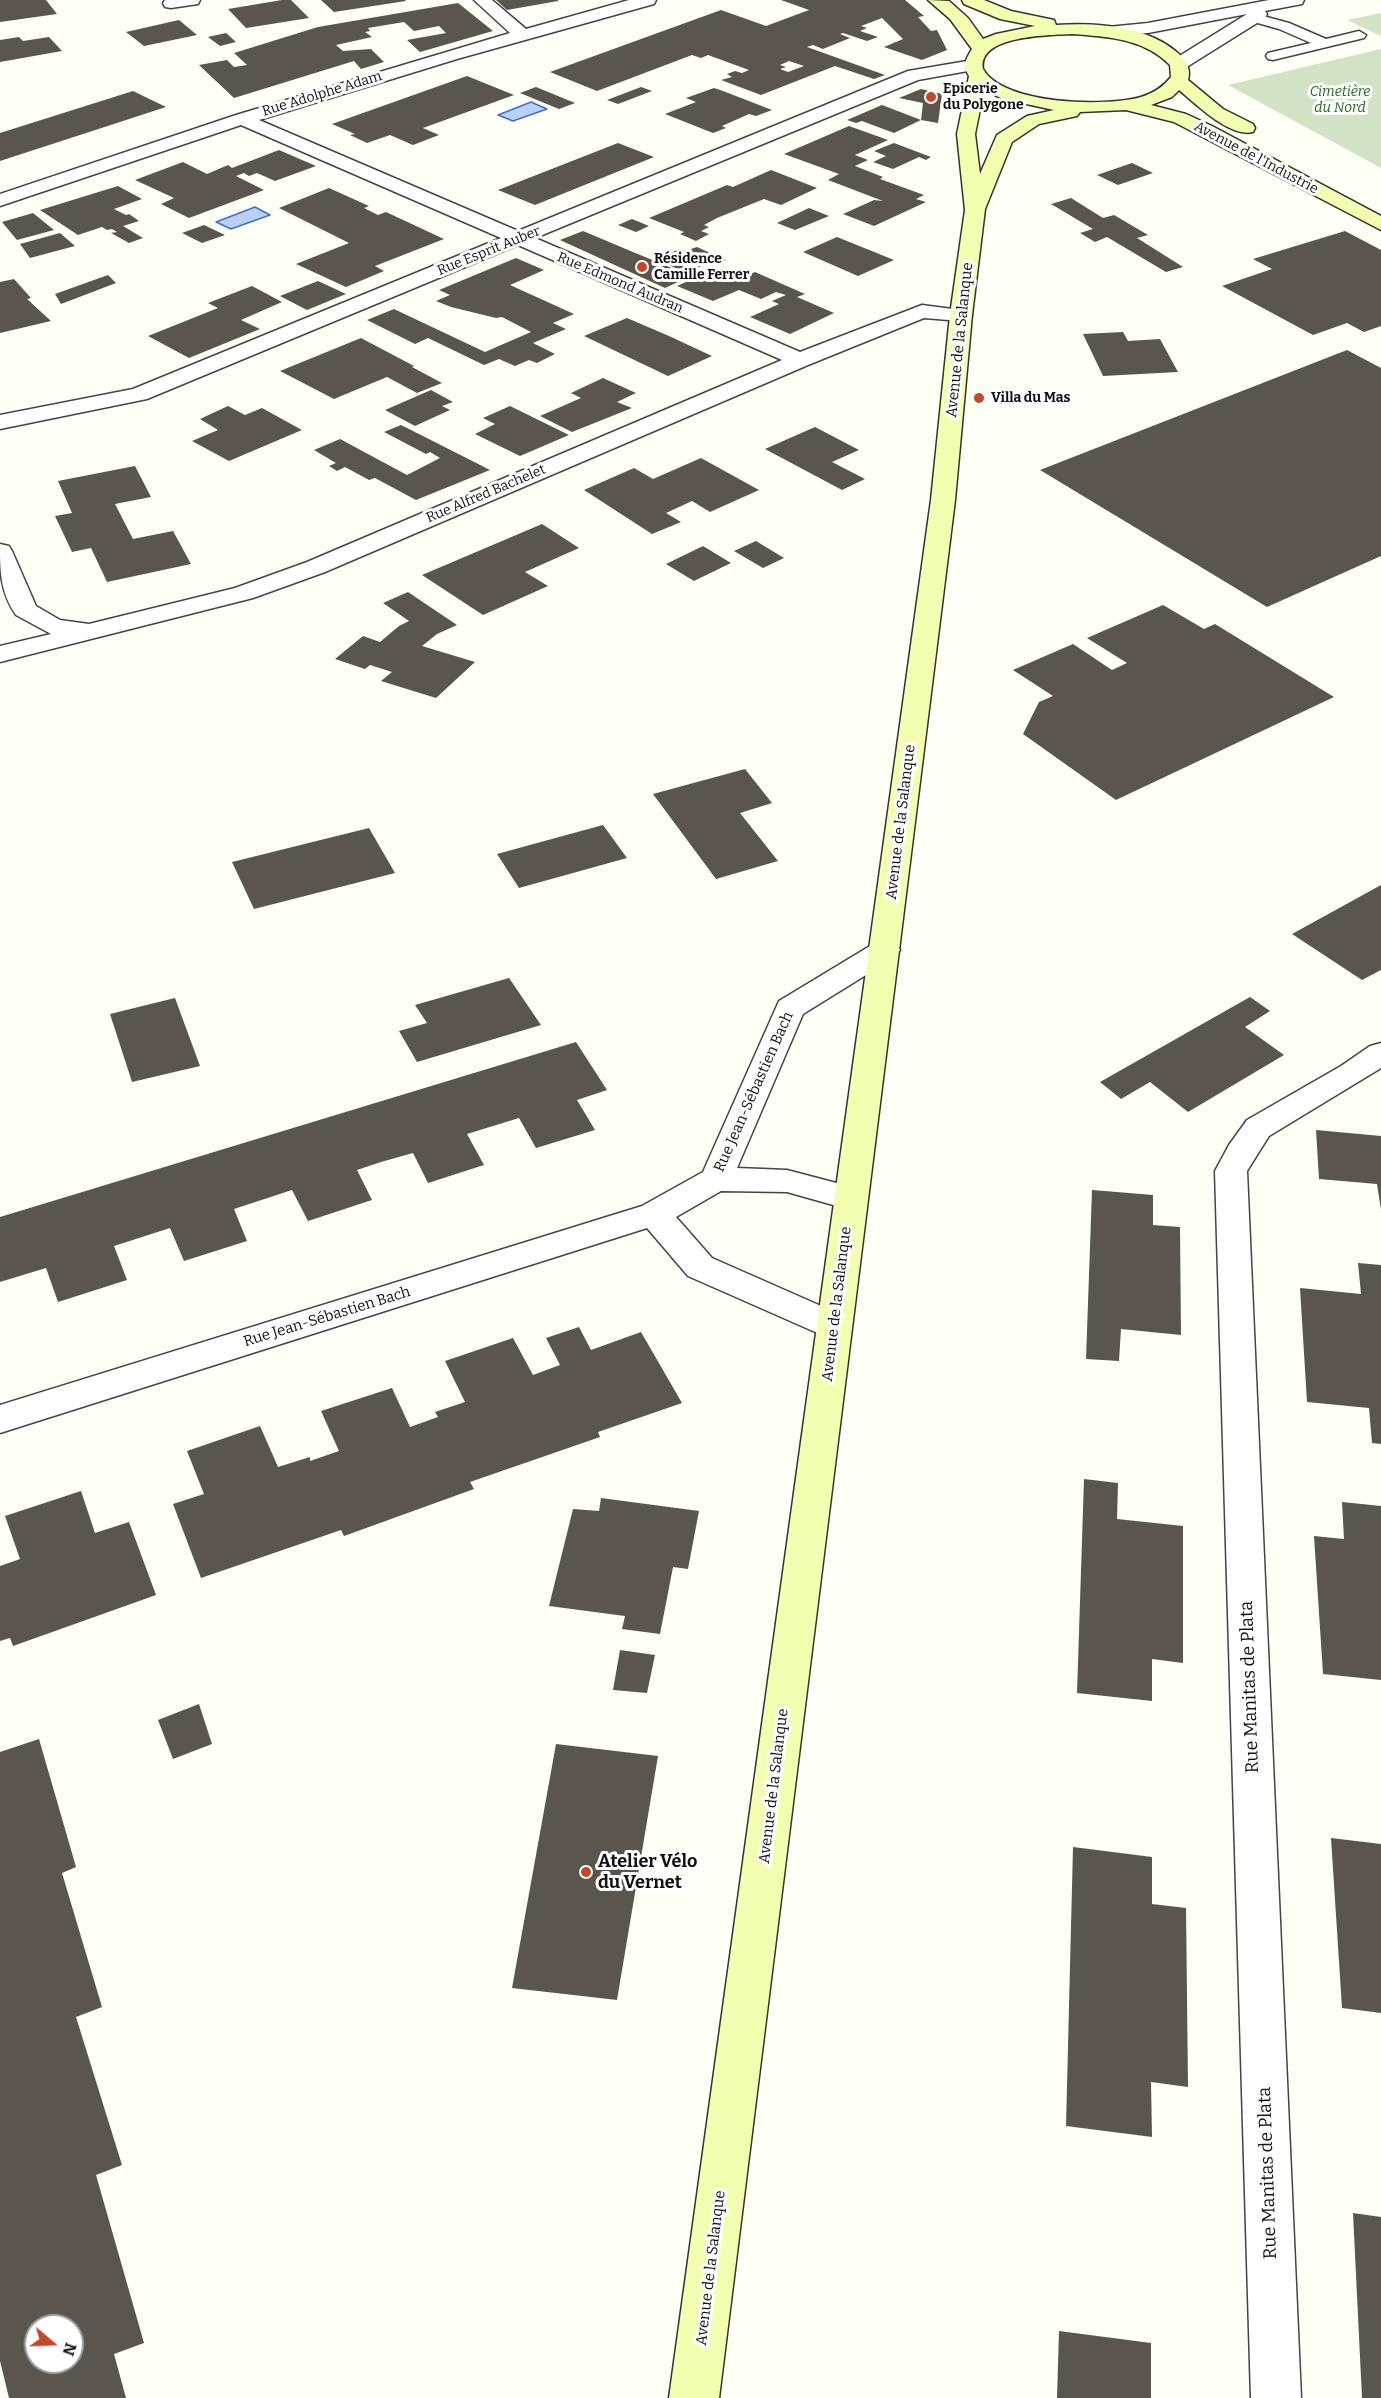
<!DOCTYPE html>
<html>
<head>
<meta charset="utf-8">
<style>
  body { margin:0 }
  #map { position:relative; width:1381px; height:2398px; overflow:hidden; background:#fefff5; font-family:Bitter,serif }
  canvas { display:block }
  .north { position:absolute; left:24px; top:2314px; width:60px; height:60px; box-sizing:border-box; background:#fff; border:2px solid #a0a0a0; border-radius:50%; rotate:109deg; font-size:16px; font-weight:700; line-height:24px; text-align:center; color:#111 }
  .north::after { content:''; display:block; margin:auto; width:21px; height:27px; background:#c44726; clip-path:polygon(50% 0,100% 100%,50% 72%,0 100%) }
</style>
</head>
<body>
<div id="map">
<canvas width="1381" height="2398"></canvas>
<div class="north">N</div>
</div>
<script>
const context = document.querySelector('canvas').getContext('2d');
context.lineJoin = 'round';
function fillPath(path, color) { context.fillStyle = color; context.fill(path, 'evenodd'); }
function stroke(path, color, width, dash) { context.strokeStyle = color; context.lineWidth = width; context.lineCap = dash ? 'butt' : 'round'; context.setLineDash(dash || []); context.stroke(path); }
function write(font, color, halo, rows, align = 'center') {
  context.font = font + ' Bitter,serif'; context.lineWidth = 6; context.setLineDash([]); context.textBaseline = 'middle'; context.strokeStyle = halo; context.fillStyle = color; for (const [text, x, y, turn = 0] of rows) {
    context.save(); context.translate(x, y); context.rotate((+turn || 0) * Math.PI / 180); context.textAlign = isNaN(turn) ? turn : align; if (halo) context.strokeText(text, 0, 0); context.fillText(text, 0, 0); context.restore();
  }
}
const cemetery = new Path2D(`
  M 1381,13 L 1381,36 L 1347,20 Z
  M 1381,49 L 1381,168 L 1228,85 Z`);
const water = new Path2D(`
  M 531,102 L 547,109 L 513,121 L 498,115 Z
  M 255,207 L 270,215 L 231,229 L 216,222 Z`);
const building = new Path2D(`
  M 0,0 L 46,0 L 57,14 L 0,22 Z
  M 282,0 L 291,0 L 309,18 L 246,28 L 228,9 Z
  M 321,0 L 405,0 L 406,1 L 334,12 Z
  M 496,0 L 558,0 L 558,1 L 507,10 Z
  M 781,0 L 905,0 L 924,16 L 918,17 L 931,31 L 937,30 L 947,50 L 922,60 L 884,47 L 903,39 L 882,18 L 861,26 L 867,28 L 860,31 L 878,37 L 867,41 L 843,33 L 840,34 L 850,38 L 823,49 L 813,45 L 807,47 L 885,75 L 874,79 L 835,66 L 761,95 L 721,80 L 732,77 L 727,74 L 735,71 L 742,73 L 749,70 L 708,55 L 701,58 L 692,55 L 597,91 L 550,72 L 721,10 L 766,26 L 809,10 ZM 789,61 L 804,66 L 788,72 L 780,69 L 786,67 L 780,65 Z
  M 458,3 L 493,31 L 420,52 L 407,40 L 446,33 L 439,26 L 414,31 L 404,22 L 368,28 L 370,31 L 365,32 L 372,37 L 336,45 L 343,51 L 371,49 L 384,62 L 361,69 L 354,61 L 234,98 L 199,65 L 227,60 L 234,67 L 247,65 L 234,53 L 318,27 Z
  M 179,20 L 197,35 L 144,46 L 126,32 Z
  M 226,33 L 236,42 L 220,46 L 208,37 Z
  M 19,37 L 23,41 L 49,37 L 62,51 L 0,62 L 0,40 Z
  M 467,76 L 514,95 L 423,128 L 439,135 L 413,145 L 390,135 L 367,143 L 350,135 L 355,134 L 332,124 Z
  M 536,87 L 575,103 L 559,109 L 520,93 Z
  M 641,87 L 652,91 L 618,104 L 607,100 Z
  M 714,88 L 723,91 L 772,110 L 756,116 L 749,114 L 722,126 L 726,128 L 713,133 L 665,114 L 696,102 L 686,98 Z
  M 921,89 L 942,94 L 938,123 L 921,120 L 923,103 L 899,98 Z
  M 133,91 L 166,107 L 0,161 L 0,133 Z
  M 882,105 L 921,120 L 894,133 L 862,121 L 856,123 L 847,120 Z
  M 849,126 L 888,140 L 855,155 L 868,160 L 855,166 L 883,177 L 880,179 L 924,195 L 916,199 L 926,202 L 874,226 L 843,214 L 874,200 L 883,201 L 828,180 L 839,174 L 784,154 Z
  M 618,143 L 654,157 L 535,205 L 498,190 Z
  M 894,143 L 931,157 L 926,160 L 919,157 L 893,169 L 873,162 L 886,156 L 874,151 Z
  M 279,150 L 316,166 L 275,181 L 257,173 L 249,176 L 244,173 L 236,176 L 264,190 L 189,218 L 161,204 L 174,198 L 135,180 L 183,162 L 207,174 L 228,165 L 232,168 Z
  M 1132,163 L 1153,173 L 1118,185 L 1097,175 Z
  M 771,170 L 817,188 L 781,205 L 764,199 L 717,218 L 704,225 L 709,227 L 701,231 L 709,234 L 696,241 L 680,234 L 684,232 L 649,218 L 727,185 L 733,187 Z
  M 118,186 L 142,199 L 114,209 L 126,215 L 129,214 L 139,221 L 123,226 L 143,238 L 129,243 L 111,233 L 117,232 L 112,229 L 107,230 L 102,227 L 78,235 L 40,210 Z
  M 329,188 L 369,206 L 364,208 L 378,215 L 386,212 L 444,239 L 375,266 L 384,271 L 346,287 L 296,264 L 349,243 L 279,208 Z
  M 1071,198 L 1103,218 L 1114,215 L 1148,235 L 1137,238 L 1183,267 L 1166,272 L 1107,237 L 1095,242 L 1080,233 L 1093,229 L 1051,204 Z
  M 809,208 L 829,216 L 795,230 L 777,223 Z
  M 33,213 L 54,230 L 17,240 L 2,222 Z
  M 632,219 L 649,226 L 636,232 L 618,225 Z
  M 204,225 L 225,235 L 202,243 L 182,233 Z
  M 583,231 L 633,252 L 691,276 L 665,288 L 560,240 Z
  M 1345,231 L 1381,250 L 1381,326 L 1364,332 L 1347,323 L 1313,335 L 1222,286 L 1272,269 L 1253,259 Z
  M 60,233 L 75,246 L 30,258 L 20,244 Z
  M 837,237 L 894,260 L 858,276 L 803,252 Z
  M 697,247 L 726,260 L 720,262 L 700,254 L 696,256 L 711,261 L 687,273 L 655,259 L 680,249 L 685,251 Z
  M 516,258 L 544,270 L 510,285 L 574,314 L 553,323 L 566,329 L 533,343 L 555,354 L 537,363 L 529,360 L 515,366 L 499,359 L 484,365 L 428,338 L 415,344 L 367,320 L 394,309 L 485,352 L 531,332 L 502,317 L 496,318 L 451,307 L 436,301 L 450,295 L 439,290 Z
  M 708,272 L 718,276 L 729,272 L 743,278 L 755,272 L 805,294 L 797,297 L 834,313 L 790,334 L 750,317 L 779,304 L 772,301 L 786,295 L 776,292 L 761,299 L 739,290 L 713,301 L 677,286 Z
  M 108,275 L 116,283 L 61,304 L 55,294 Z
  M 14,279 L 31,298 L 27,299 L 51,321 L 0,333 L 0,282 Z
  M 318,281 L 346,294 L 307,310 L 280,296 Z
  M 252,286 L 282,302 L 241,320 L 260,329 L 189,358 L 148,336 L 218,308 L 208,303 Z
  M 627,318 L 669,336 L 712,356 L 668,376 L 584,336 Z
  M 1123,332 L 1128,341 L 1160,339 L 1178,372 L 1103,376 L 1083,334 Z
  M 361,338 L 414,366 L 412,367 L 442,383 L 417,393 L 387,377 L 334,399 L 280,371 Z
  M 1347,350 L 1381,368 L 1381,556 L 1267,607 L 1040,470 Z
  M 603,378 L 636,393 L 617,402 L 632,408 L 572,432 L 540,416 L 581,398 L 571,393 Z
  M 431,390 L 453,402 L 442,406 L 450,410 L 415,426 L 385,410 Z
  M 228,406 L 245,415 L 262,408 L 302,430 L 229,461 L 192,441 L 218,430 L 200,419 Z
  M 510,406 L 569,435 L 520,456 L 475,434 L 495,424 L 483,418 Z
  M 401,425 L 421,435 L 490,470 L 416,500 L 375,478 L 369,480 L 345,467 L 337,471 L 329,466 L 336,463 L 314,450 L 340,439 L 407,475 L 440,458 L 430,452 L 426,454 L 384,432 Z
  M 815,427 L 859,450 L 832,462 L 865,479 L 842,490 L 765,449 Z
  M 701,458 L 759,490 L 710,512 L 692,501 L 666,513 L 681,522 L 652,534 L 584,490 L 634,468 L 653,479 Z
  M 135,466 L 151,497 L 115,504 L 133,539 L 173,531 L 191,564 L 107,582 L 91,548 L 72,552 L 55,516 L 72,513 L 58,481 Z
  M 542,524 L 579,548 L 525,572 L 548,586 L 483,615 L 422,575 Z
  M 756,541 L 784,558 L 763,568 L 734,551 Z
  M 703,546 L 731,563 L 694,581 L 666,564 Z
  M 408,592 L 457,625 L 437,634 L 422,646 L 475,662 L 436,698 L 381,681 L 392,672 L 370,665 L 365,669 L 335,659 L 363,636 L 380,642 L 399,626 L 409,621 L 383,603 Z
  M 1163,605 L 1204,629 L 1215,624 L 1334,697 L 1116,800 L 1023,734 L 1039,702 L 1053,696 L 1013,670 L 1073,644 L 1112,670 L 1127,663 L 1087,638 Z
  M 745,769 L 772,803 L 740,813 L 778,861 L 716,879 L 653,794 Z
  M 603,825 L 627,858 L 519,888 L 497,854 Z
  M 369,828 L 395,873 L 254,909 L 232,862 Z
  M 1381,885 L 1381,970 L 1362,980 L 1292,934 Z
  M 509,978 L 541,1025 L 417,1062 L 399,1031 L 427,1023 L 415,1005 Z
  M 1250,997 L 1270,1011 L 1245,1027 L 1284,1055 L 1188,1112 L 1150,1082 L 1121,1099 L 1100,1082 Z
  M 175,998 L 200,1066 L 132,1082 L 110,1014 Z
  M 576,1042 L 607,1090 L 577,1100 L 595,1130 L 536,1148 L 519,1118 L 467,1134 L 484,1165 L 428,1183 L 413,1153 L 381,1162 L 357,1170 L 372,1200 L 308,1221 L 292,1190 L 234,1209 L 247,1241 L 184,1261 L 170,1228 L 114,1246 L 127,1280 L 58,1302 L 46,1268 L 0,1282 L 0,1217 Z
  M 1316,1130 L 1381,1136 L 1381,1210 L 1377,1184 L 1319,1179 Z
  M 1092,1190 L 1153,1195 L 1153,1225 L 1180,1227 L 1181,1335 L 1121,1329 L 1119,1361 L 1086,1359 Z
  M 1358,1263 L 1381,1265 L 1381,1444 L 1372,1443 L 1369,1408 L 1307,1402 L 1300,1288 L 1361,1294 Z
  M 579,1327 L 591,1350 L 641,1332 L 682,1403 L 598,1432 L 600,1437 L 470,1482 L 474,1489 L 344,1536 L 341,1530 L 201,1578 L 173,1504 L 204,1494 L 187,1451 L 260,1426 L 278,1467 L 310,1457 L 310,1461 L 339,1451 L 321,1411 L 392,1388 L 410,1427 L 438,1417 L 435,1412 L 465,1402 L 445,1361 L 513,1338 L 533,1375 L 560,1365 L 546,1338 Z
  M 1084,1479 L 1118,1483 L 1117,1519 L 1183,1526 L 1183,1663 L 1152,1659 L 1152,1701 L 1077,1693 Z
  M 81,1491 L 95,1533 L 129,1522 L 156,1595 L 13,1646 L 10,1638 L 0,1641 L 0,1566 L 20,1559 L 5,1516 Z
  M 601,1498 L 699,1511 L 688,1569 L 673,1567 L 660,1634 L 622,1629 L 625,1616 L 549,1606 L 573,1509 L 599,1511 Z
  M 1342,1502 L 1381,1506 L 1381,1680 L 1323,1674 L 1314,1536 L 1344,1539 Z
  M 620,1650 L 655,1655 L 647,1693 L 613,1690 Z
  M 199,1704 L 212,1744 L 173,1759 L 158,1720 Z
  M 39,1739 L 76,1867 L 62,1873 L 102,2007 L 76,2017 L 122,2165 L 96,2175 L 144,2343 L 114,2354 L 126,2398 L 9,2398 L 0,2361 L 0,1752 ZM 36,2326 L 72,2326 L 72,2362 L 36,2362 Z
  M 556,1744 L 658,1756 L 617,2000 L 512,1988 Z
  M 1331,1838 L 1381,1844 L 1381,2013 L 1342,2008 Z
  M 1073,1847 L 1152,1857 L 1152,1904 L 1186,1908 L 1188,2087 L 1151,2082 L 1152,2137 L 1066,2126 Z
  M 1353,2213 L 1381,2217 L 1381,2398 L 1362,2398 Z
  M 1059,2331 L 1151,2343 L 1151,2398 L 1057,2398 Z`);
const lane = new Path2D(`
  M 1252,13 L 1289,23 L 1326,39 L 1359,31 L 1366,35 L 1364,38 L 1273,60 L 1268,59 L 1266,56 L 1268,53 L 1311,43 L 1279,29 L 1247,20 L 1245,17 Z`);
const street = new Path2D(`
  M 165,0 L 200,0 L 198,4 L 171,8 L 165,7 L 163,3 Z
  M 474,0 L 492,0 L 526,29 L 629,0 L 656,0 L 654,4 L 457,59 L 259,120 L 518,231 L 908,71 L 973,60 L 979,61 L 982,65 L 979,69 L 918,80 L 535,238 L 800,352 L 922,305 L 968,311 L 972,315 L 968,319 L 961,321 L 924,318 L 808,365 L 325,572 L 253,598 L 0,662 L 0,646 L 51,634 L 16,615 C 0,592 0,571 0,544 L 9,546 L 12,551 L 36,606 L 60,620 L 89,624 L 235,588 L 307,562 L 782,360 L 518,245 L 147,399 L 0,429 L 0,415 L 133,389 L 501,238 L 241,125 L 0,206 L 0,194 L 236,115 L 510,33 Z
  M 1269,0 L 1304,0 L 1302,4 L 1265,11 L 1267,14 L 1265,18 L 1185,68 L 1173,68 L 1170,64 L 1173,60 L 1247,14 L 1148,33 L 1108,37 L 1102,36 L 1099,32 L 1102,28 L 1108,27 L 1148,23 Z
  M 885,941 L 895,943 L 900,950 L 895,957 L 803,1014 L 737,1168 L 787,1170 L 863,1190 L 867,1198 L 863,1206 L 851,1210 L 787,1192 L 721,1191 L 676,1217 L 712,1258 L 846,1317 L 851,1326 L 846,1335 L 834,1339 L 822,1335 L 688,1276 L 647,1228 L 0,1433 L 0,1405 L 642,1206 L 703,1172 L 779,1001 L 875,943 Z
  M 1381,1043 L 1381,1068 L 1269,1136 L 1247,1171 L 1301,2398 L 1251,2398 L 1215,1171 L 1229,1145 L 1247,1120 L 1341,1066 L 1370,1046 Z`);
const secondary = new Path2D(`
  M 928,0 L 949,1 L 968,18 L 983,39 L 996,34 L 1035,26 L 1000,19 L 964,4 L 962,0 L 984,0 L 1011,11 L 1054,20 L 1056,25 C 1096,22 1150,26 1180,55 C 1187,62 1191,70 1188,80 L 1223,109 L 1253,124 L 1255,128 L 1253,132 C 1230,138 1196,104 1179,90 L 1172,97 L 1151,105 L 1186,114 L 1212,126 L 1381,216 L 1381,230 L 1174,122 L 1126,110 L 1080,112 L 1077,116 L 1039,124 L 1012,142 L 985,209 L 972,315 L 955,500 L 719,2398 L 669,2398 L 931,500 L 950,315 L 965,210 L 957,134 L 969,76 C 962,65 966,59 972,49 L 950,19 ZM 1073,34 C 1108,37 1143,38 1170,65 L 1171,77 C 1163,87 1154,93 1141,97 C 1106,107 1003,105 983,69 C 977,35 1051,35 1073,34 ZM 984,90 L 1003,99 L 1054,110 L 1027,116 L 997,135 L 980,174 L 975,134 Z`);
const markers = [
  [931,97,6,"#c44726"],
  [642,267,6,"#c44726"],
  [979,398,6,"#c44726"],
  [586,1872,6,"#c44726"]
];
const farPoinames = [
  ["Epicerie",943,89],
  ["du Polygone",943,105],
  ["Résidence",654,259],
  ["Camille Ferrer",654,275],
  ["Villa du Mas",991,398]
];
const farParknames = [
  ["Cimetière",1340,92],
  ["du Nord",1340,108]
];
const farStreetnames = [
  ["Rue Adolphe Adam",322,94,-17],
  ["Avenue de l'Industrie",1256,158,28],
  ["Rue Esprit Auber",489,251,-22],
  ["Rue Edmond Audran",620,283,23],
  ["Rue Alfred Bachelet",486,494,-23]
];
const streetNames = [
  ["Avenue de la Salanque",960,340,-84],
  ["Avenue de la Salanque",901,822,-83],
  ["Rue Jean-Sébastien Bach",754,1092,-66],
  ["Avenue de la Salanque",837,1304,-83],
  ["Rue Jean-Sébastien Bach",327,1317,-17],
  ["Avenue de la Salanque",774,1786,-83],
  ["Avenue de la Salanque",711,2268,-83]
];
const nearStreetnames = [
  ["Rue Manitas de Plata",1250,1687,-92],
  ["Rue Manitas de Plata",1268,2173,-92]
];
const nearPoinames = [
  ["Atelier Vélo",598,1862],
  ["du Vernet",598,1883]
];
fillPath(cemetery, '#d1e3c4');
fillPath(water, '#b9d0f7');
stroke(water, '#3f70cf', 1.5);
fillPath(building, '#5a554d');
stroke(lane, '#444', 3);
stroke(street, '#444', 3);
stroke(secondary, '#333', 3);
fillPath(lane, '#fff');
fillPath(street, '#fff');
fillPath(secondary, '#f3ffb0');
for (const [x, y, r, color] of markers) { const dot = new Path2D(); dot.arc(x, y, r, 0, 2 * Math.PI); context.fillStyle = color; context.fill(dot); stroke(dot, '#fff', 2); }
write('bold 14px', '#111', '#fff', farPoinames, 'left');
write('italic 14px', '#1f6b23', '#fff', farParknames);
write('14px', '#111', '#fff', farStreetnames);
write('15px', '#111', '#fff', streetNames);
write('18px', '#111', '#fff', nearStreetnames);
write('bold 18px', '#111', '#fff', nearPoinames, 'left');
</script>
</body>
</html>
